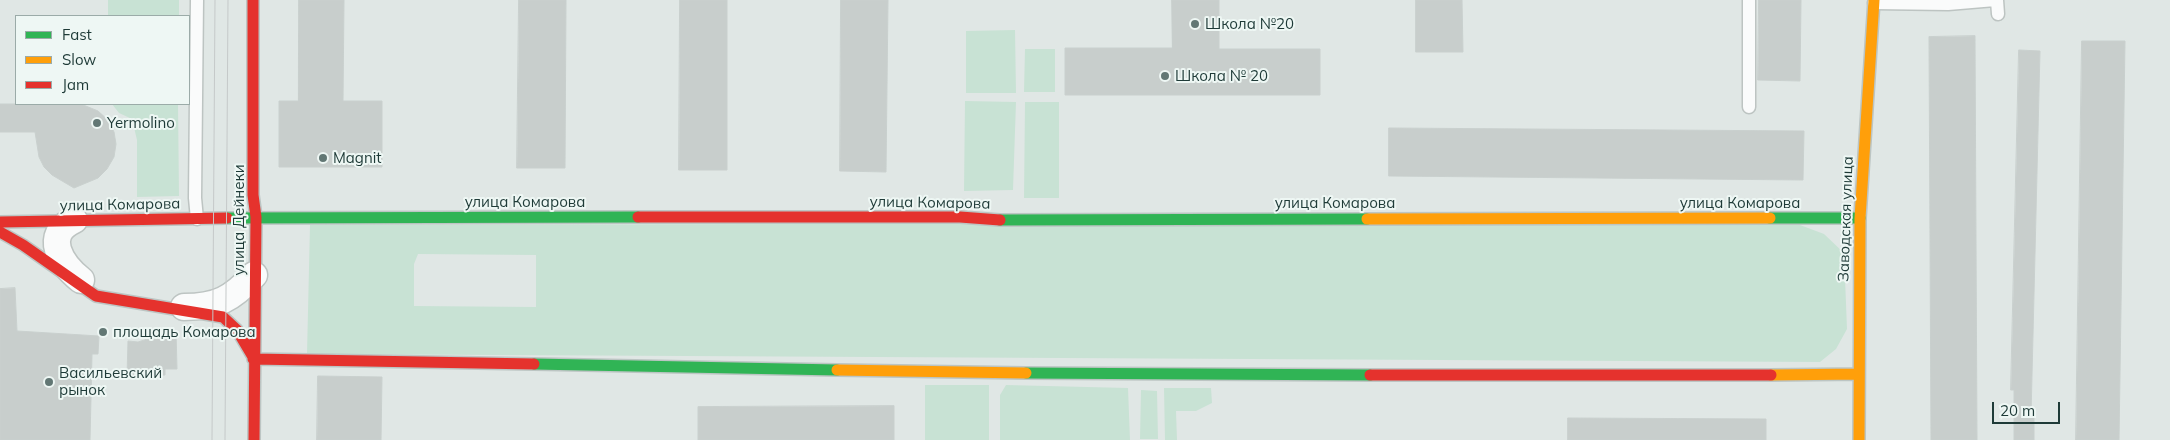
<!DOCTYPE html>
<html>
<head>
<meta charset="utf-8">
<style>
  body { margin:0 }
  #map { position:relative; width:2170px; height:440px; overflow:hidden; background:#e0e7e5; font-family:Mulish,sans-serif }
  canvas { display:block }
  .legend { position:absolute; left:15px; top:15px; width:175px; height:90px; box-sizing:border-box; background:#eef7f4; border:1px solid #9baba8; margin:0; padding:6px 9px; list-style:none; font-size:15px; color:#1e3a37 }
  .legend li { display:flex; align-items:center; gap:10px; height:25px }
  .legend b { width:25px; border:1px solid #9baba8 }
  .scale { position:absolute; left:1992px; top:402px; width:68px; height:22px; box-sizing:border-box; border:2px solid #1e3a37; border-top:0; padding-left:6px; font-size:15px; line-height:18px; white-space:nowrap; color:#1e3a37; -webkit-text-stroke:4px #eef7f4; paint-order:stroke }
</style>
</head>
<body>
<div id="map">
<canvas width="2170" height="440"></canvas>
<ul class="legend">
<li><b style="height:6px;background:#30b455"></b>Fast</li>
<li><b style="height:6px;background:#ff9f0a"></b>Slow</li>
<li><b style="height:6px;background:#e5322d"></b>Jam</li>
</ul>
<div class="scale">20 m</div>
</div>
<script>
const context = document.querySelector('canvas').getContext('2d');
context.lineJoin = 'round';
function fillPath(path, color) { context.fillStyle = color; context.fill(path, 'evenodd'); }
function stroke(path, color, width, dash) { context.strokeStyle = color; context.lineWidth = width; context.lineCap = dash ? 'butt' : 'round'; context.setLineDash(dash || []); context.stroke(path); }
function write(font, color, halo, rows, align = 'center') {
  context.font = font + ' Mulish,sans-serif'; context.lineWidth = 4; context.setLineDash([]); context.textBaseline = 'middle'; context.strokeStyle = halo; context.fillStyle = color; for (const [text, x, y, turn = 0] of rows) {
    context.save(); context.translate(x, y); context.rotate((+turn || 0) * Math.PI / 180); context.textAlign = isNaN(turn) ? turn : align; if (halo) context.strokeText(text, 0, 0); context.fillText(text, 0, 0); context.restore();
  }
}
const green = new Path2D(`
  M 108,0 L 179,0 L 179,16 L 108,16 Z
  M 1015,30 L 1016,93 L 966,93 L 966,31 Z
  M 1025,49 L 1055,49 L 1055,92 L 1024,92 Z
  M 965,101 L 1016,102 L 1013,190 L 964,191 Z
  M 1025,102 L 1059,102 L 1059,198 L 1024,198 Z
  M 112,104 L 178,104 L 179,196 L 137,197 L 137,140 L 132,119 L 119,113 Z
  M 1792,222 L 1824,234 L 1844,253 L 1847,329 L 1836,349 L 1820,362 L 307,354 L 310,225 ZM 418,254 L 536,255 L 536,307 L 414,306 L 414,264 Z
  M 925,385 L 989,385 L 989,440 L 925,440 Z
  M 1006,385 L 1128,388 L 1130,440 L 1000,440 L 1000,395 Z
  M 1211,388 L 1212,403 L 1196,411 L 1176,411 L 1177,440 L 1165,440 L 1164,388 Z
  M 1141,390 L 1157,391 L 1158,439 L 1140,439 Z`);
const building = new Path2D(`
  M 299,0 L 344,0 L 343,101 L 382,101 L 382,167 L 279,167 L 279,101 L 298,101 Z
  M 519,0 L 566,0 L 565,168 L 517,168 Z
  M 680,0 L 727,0 L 727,170 L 679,170 Z
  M 841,0 L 888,0 L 886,172 L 840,171 Z
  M 1172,0 L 1219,0 L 1219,49 L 1320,49 L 1320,95 L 1065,95 L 1065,48 L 1172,48 Z
  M 1416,0 L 1462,0 L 1463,52 L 1416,52 Z
  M 1759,0 L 1801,0 L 1800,81 L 1758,80 Z
  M 1975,36 L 1977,440 L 1931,440 L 1929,37 Z
  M 2082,41 L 2125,41 L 2119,440 L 2076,440 Z
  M 2019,50 L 2040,51 L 2031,416 L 2034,416 L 2034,440 L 2014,440 L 2014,390 L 2011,390 Z
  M 0,104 L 81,104 L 98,111 L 108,120 L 114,132 L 116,144 L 114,157 L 107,169 L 98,178 L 74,188 L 52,175 L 44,167 L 39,157 L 35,132 L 0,132 Z
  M 1389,128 L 1804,131 L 1803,180 L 1389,176 Z
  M 15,288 L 17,331 L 99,336 L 98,354 L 92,354 L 90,440 L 0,440 L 0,289 Z
  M 160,331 L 176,331 L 177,369 L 165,369 L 165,375 L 127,376 L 128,341 L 138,342 L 154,337 Z
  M 318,376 L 382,377 L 381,440 L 317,440 Z
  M 894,406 L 894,440 L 698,440 L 698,407 Z
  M 1568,418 L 1766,419 L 1766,440 L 1568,440 Z`);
const lane = new Path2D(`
  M 197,0 L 195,198 L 197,219
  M 1997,0 L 1998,14
  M 1874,3 L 1948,4 L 1995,0
  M 1749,107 L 1749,0`);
const street = new Path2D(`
  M 74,220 C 42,235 61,264 81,280
  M 184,307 C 217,307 232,299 254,275`);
const fast = new Path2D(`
  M 227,218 L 638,217
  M 1770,218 L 1860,218
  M 1000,220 L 1367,219
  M 534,364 L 837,370
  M 1026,373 L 1370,375`);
const slow = new Path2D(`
  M 1367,219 L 1770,218
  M 837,370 L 1026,373
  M 1771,375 L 1859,374
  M 1859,440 L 1860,218 L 1874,0`);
const jam = new Path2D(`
  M 253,0 L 253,195 L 256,217 L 254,440
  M 638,217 L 960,217 L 1000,220
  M 0,222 L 227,218
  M 0,232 L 23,245 L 96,296 L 223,317 L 237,330 L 253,357
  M 253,359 L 534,364
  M 1370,375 L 1771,375`);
const tram = new Path2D(`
  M 212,440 L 215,0
  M 225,440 L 228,0`);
const markers = [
  [1195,24,5,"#627774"],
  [1165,76,5,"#627774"],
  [97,123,5,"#627774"],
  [323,158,5,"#627774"],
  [103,332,5,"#627774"],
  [49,382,5,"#627774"]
];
const poiNames = [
  ["Школа №20",1205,24],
  ["Школа № 20",1175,76],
  ["Yermolino",107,123],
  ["Magnit",333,158],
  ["площадь Комарова",113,332],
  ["Васильевский",59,373],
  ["рынок",59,390]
];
const streetNames = [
  ["улица Комарова",525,202],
  ["улица Комарова",930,203,1],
  ["улица Комарова",1335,203],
  ["улица Комарова",1740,203],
  ["улица Комарова",120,205,-1],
  ["Заводская улица",1846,219,-88],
  ["улица Дейнеки",239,220,-90]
];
fillPath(green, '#c8e2d4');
fillPath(building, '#c8cecc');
stroke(building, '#c9d0ce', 1);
stroke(lane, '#bdc4c2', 15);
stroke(street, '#bdc4c2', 29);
stroke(fast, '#bcc5c3', 14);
stroke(slow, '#bcc5c3', 14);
stroke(jam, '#bcc5c3', 14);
stroke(lane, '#fafbfb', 12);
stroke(street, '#fafbfb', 26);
stroke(fast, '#30b455', 11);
stroke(slow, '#ff9f0a', 11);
stroke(jam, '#e5322d', 11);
stroke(tram, '#c5c9c9', 1);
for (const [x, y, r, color] of markers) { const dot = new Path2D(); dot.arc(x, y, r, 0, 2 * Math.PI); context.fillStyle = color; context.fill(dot); stroke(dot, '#eef7f4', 2); }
write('15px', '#1e3a37', '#eef7f4', poiNames, 'left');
write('15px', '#1e3a37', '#eef7f4', streetNames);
</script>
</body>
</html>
